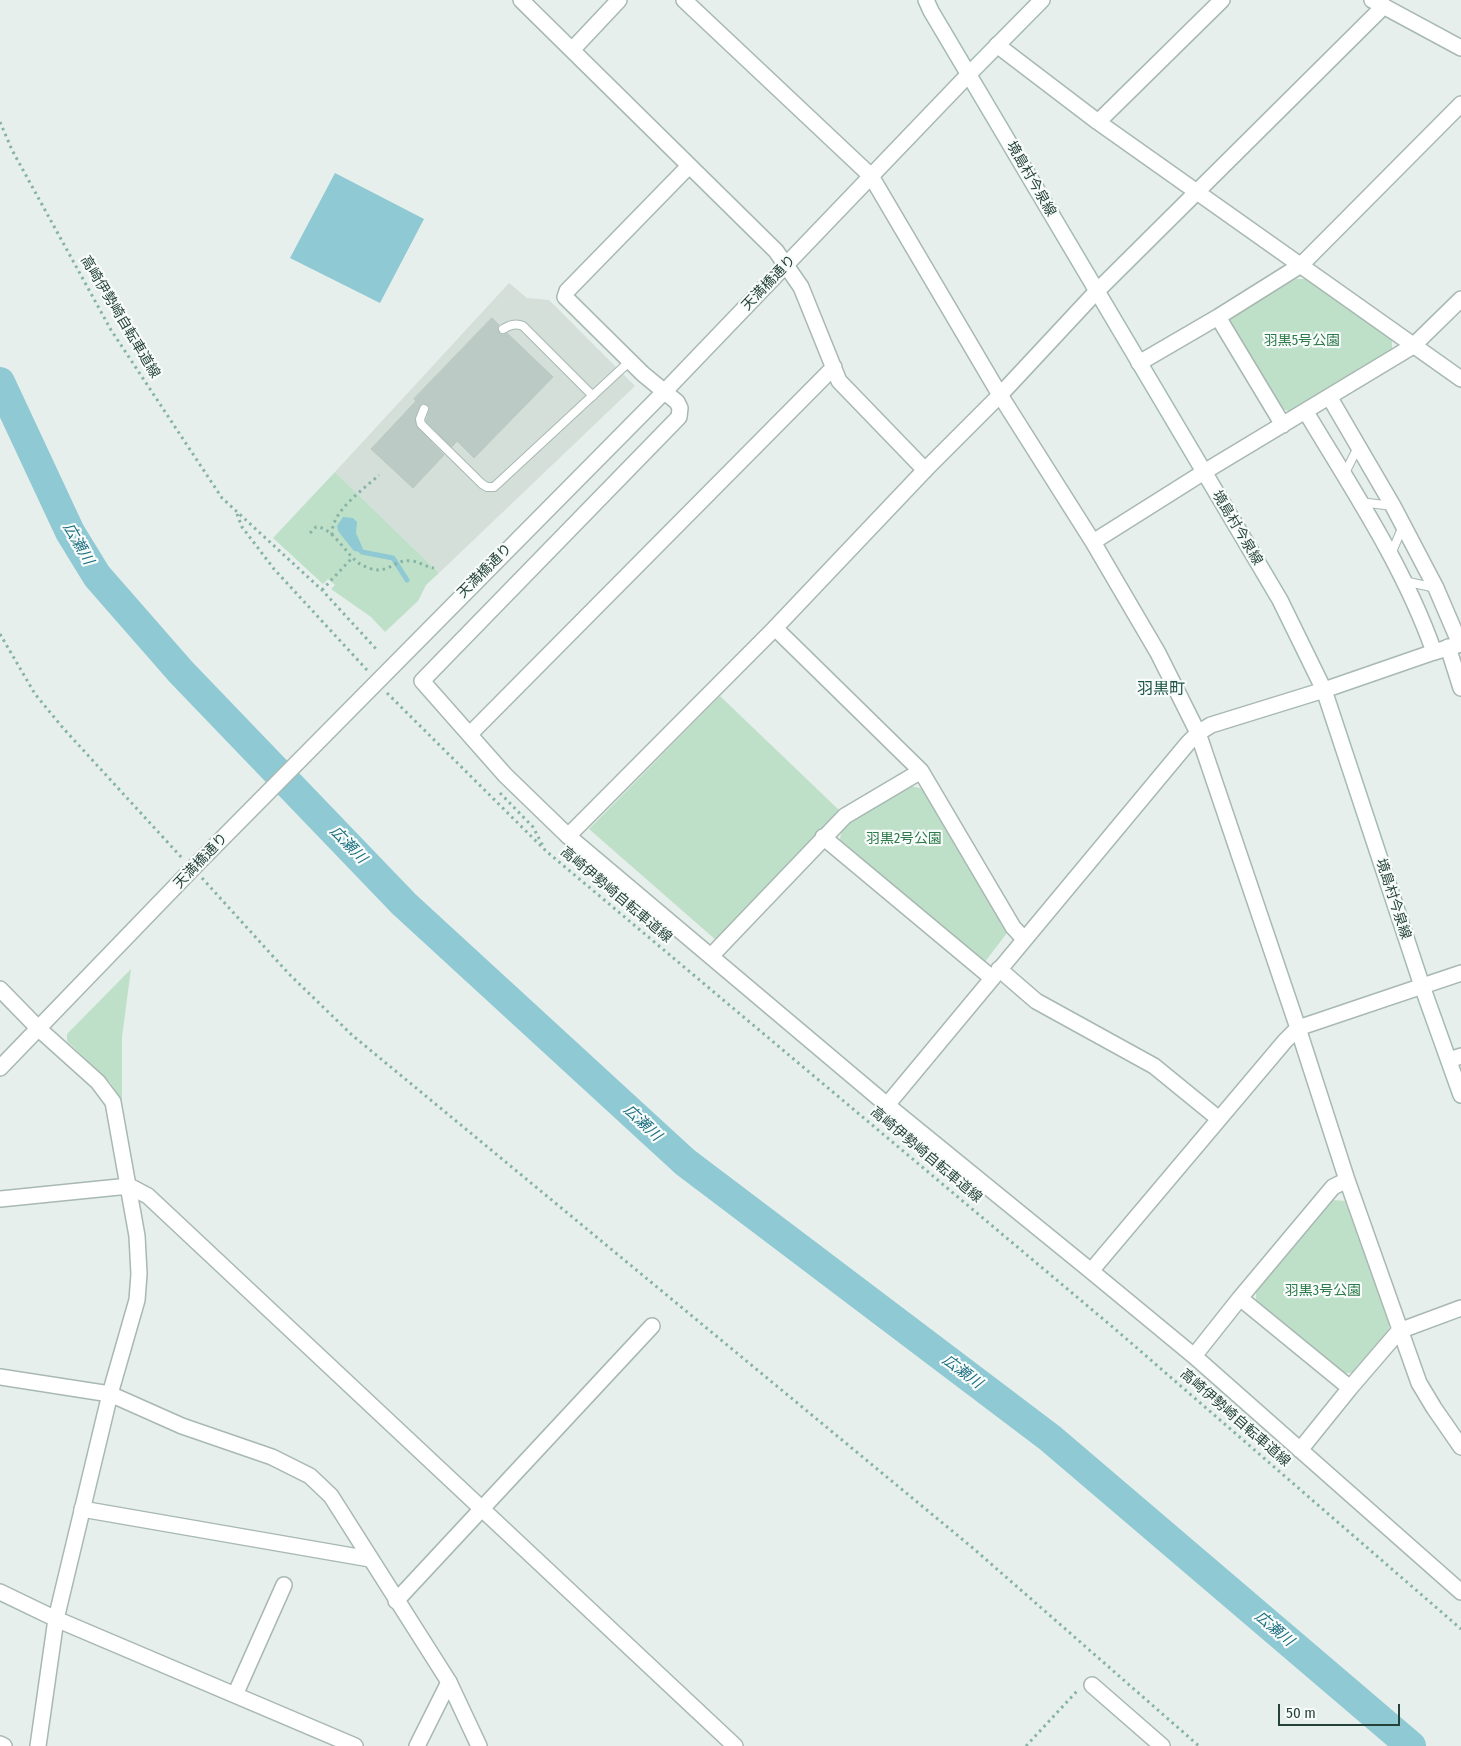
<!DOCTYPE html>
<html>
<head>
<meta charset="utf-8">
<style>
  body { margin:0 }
  #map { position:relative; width:1461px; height:1746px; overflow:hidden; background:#e6efeb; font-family:"Fira Sans Condensed",sans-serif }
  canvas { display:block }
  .scale { position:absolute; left:1278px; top:1704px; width:122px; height:22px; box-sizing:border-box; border:2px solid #24423a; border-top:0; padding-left:6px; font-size:15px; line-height:18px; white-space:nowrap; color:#24423a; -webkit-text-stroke:4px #f7fbf9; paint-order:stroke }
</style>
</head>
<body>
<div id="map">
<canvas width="1461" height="1746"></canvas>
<div class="scale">50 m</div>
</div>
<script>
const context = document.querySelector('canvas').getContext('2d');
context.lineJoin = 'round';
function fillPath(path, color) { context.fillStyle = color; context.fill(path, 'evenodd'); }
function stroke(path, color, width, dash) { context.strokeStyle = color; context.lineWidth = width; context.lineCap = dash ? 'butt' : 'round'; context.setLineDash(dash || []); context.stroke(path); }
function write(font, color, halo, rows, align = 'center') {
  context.font = font + ' "Fira Sans Condensed","Noto Sans JP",sans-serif'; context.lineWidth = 4.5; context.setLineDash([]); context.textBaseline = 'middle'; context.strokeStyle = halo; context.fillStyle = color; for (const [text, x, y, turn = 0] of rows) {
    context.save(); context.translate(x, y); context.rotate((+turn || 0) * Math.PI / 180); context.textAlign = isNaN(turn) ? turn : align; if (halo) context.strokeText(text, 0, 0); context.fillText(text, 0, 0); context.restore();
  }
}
const built = new Path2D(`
  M 509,283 L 527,298 L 549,300 L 635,386 L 439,573 L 335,472 Z`);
const green = new Path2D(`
  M 1296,279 L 1309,279 L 1392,340 L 1392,351 L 1289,411 L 1279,408 L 1229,328 L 1229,319 Z
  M 335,472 L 439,573 L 426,585 L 418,601 L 385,632 L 371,617 L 331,589 L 335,585 L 328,579 L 323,584 L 273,538 Z
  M 720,696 L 840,811 L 717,941 L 589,829 Z
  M 911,786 L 924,789 L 1007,933 L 984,963 L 840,840 L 842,826 Z
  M 131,969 L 122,1037 L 122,1107 L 116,1091 L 110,1082 L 67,1041 L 67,1034 Z
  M 1333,1200 L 1345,1201 L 1389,1323 L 1389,1330 L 1353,1373 L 1344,1373 L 1256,1302 L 1256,1292 Z`);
const water = new Path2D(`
  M 335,173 L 424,219 L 380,303 L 290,258 Z
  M 343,517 L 353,518 L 357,522 L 356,533 L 363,549 L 362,552 L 354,551 L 338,531 L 337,526 Z`);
const stream = new Path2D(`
  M 357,547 L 362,552 L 393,558 L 407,580`);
const river = new Path2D(`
  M 0,382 L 70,532 L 97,576 L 181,672 L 404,904 L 685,1162 L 1050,1438 L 1411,1746`);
const building = new Path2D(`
  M 492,318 L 499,325 L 497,329 L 500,334 L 503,335 L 507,333 L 553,377 L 474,458 L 457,441 L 452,447 L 426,421 L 429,411 L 429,406 L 424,403 L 420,405 L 415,417 L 416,426 L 444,455 L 413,488 L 371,449 L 416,401 L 414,399 Z`);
const path = new Path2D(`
  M 0,122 L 12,150 L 111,330 L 222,498 L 322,590 L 377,650
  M 237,514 L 242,527 L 274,569 L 367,670
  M 310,533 L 316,527 C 332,526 347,556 360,564 C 389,580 391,558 412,561 C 420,562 426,567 434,568
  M 332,535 C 331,511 363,490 379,475
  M 322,590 L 353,557
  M 0,634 L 35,694 L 63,728 L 182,858
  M 387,693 L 546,851 L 1115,1329 L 1461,1629
  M 500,793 L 533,827 L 543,846
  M 202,878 L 289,974 L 352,1035 L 974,1549 L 1199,1746
  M 1026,1746 L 1078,1690`);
const service = new Path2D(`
  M 503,329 C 510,325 515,323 523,326 L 593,396
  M 424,409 L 420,419 L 421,424 L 482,484 L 487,487 L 494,487 L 630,361
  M 1344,475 L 1358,447
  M 1360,502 L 1393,506
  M 1391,554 L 1403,526
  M 1404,581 L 1436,588`);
const minor = new Path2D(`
  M 521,0 L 776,251 L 801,287 L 839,381 L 925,470
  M 684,0 L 871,176 L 1000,395 L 1093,542 L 1158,653 L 1198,733 L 1298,1028 L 1347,1180 L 1419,1383 L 1434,1408 L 1461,1447
  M 1372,0 L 1461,48
  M 997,45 L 1098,122 L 1461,379
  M 572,50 L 619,0
  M 1098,122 L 1222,0
  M 689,166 L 567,291 L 565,297 L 643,374 L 677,402 L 680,408 L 679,417 L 422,681 L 505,775 L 568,836 L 887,1105 L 1091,1271
  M 1096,292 L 1384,6
  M 1218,317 L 1283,425
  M 1139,363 L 1218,317 L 1301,265 L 1461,104
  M 1330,398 L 1393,506 L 1436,588 L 1460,644
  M 1306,412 C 1352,489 1404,566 1434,652
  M 1093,542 L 1204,472 L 1413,346 L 1461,299
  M 775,628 L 921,771 L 1013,927 L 1024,939
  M 1448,647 L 1461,688
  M 470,734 L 834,367
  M 823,837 L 992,978
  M 711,956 L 845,816 L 921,771
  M 999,969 L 1036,1001 L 1154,1066 L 1219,1119
  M 1461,973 L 1298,1028 L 1285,1041 L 1091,1271 L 1194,1356 L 1461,1592
  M 0,989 L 39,1029 L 98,1082 L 113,1102 L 137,1236 L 139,1274 L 137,1300 L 110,1394
  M 1449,1060 L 1461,1056
  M 0,1199 L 129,1186 L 148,1196 L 735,1746
  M 1240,1298 L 1350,1388
  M 1194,1356 L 1240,1298 L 1333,1187 L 1347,1180
  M 1300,1450 L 1350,1388 L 1399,1331 L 1461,1308
  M 82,1509 L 370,1559
  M 396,1601 L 652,1326
  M 56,1619 L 355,1746
  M 1092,1685 L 1162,1746
  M 235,1695 L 284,1585
  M 0,1744 L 4,1746
  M 417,1746 L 449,1682`);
const tertiary = new Path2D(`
  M 568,836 L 775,628 L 925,470 L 1000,395 L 1096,292
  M 0,1068 L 198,863 L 665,391 L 969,74
  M 887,1105 L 1188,743 L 1198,733 L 1211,725 L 1324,690 L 1434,652 L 1461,644
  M 0,1377 L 110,1394 L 182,1426 L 272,1457 L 310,1476 L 331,1496 L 449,1682 L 479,1746
  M 0,1592 L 56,1619
  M 38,1746 L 56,1619 L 110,1394`);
const secondary = new Path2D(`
  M 926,0 L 931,11 L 1280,600 L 1324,690 L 1422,986 L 1461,1095
  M 969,74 L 1042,0`);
const streetNames = [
  ["境島村今泉線",1031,179,60],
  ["天満橋通り",769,283,-46],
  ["高崎伊勢崎自転車道線",120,317,59],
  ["境島村今泉線",1237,528,59],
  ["天満橋通り",485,571,-45],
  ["天満橋通り",201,861,-46],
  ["高崎伊勢崎自転車道線",616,895,40],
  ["境島村今泉線",1393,899,72],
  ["高崎伊勢崎自転車道線",926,1155,40],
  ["高崎伊勢崎自転車道線",1235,1418,41]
];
const parkNames = [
  ["羽黒5号公園",1302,341],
  ["羽黒2号公園",904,839],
  ["羽黒3号公園",1323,1291]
];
const waterNames = [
  ["広瀬川",78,544,60],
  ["広瀬川",348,845,46],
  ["広瀬川",642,1123,43],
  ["広瀬川",962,1372,37],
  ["広瀬川",1274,1629,40]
];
const quarterNames = [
  ["羽黒町",1161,690]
];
fillPath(built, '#d4dfda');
fillPath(green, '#bfe0c8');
fillPath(water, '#8ec9d4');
stroke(stream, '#8ec9d4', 5);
stroke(river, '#8ec9d4', 30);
fillPath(building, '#bbcac4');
stroke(building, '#b8c9c2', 1);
stroke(service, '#a8b8b2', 10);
stroke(minor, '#a8b8b2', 18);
stroke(tertiary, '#a8b8b2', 18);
stroke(secondary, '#a4bbb3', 18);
stroke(path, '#86b3a5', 3, [2.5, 4]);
stroke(service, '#fff', 8);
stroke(minor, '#fff', 15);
stroke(tertiary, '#fff', 15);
stroke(secondary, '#fff', 15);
write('14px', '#24423a', '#f7fbf9', streetNames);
write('14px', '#2d7a4b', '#f7fbf9', parkNames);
write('italic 15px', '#1c6f80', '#f7fbf9', waterNames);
write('16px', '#1f5548', '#f7fbf9', quarterNames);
</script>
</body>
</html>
